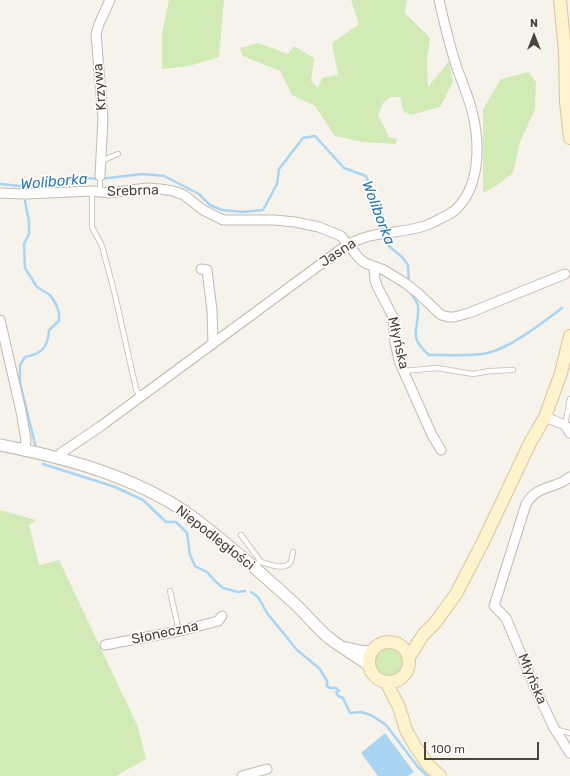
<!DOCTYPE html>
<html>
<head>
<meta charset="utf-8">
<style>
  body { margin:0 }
  #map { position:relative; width:570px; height:776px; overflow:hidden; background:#f6f3ec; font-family:Rubik,sans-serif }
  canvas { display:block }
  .north { position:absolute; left:514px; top:16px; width:40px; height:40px; -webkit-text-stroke:3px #fff; paint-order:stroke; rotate:0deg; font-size:11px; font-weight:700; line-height:16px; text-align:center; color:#4b4439 }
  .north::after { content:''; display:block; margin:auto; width:14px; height:18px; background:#4b4439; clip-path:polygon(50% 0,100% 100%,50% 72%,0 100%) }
  .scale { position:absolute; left:424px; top:742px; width:115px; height:18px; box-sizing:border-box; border:2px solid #4b4439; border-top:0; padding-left:5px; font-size:12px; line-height:14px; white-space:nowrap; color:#4b4439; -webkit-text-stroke:3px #fff; paint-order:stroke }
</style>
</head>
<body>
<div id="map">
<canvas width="570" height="776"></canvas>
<div class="north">N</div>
<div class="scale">100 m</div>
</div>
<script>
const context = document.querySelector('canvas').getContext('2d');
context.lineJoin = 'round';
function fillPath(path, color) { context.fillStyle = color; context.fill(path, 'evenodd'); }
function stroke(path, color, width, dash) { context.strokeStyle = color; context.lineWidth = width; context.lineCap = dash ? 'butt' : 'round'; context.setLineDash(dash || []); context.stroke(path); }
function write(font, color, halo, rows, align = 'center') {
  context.font = font + ' Rubik,sans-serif'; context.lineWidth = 3; context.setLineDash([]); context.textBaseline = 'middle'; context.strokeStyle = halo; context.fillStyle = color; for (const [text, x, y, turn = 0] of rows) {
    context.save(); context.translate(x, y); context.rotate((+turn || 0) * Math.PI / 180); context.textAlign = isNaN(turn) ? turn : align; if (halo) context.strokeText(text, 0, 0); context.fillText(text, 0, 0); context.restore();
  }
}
const green = new Path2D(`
  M 169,0 L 224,0 L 219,57 L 189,66 L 162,69 L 162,33 Z
  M 351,0 L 407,0 L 405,13 L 430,38 L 427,61 L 428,87 L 449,61 L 453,82 L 440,107 L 411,115 L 403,111 L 400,97 L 390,97 L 383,103 L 378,115 L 389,137 L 397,139 L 396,144 L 363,142 L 335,136 L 315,106 L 292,95 L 280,71 L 243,56 L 240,48 L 258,43 L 288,54 L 294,46 L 314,58 L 311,81 L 318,88 L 322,78 L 338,75 L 332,43 L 359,24 Z
  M 528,72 L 536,82 L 535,109 L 520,142 L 513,173 L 496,186 L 483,193 L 483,109 L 501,79 Z
  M 0,510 L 36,520 L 29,525 L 39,565 L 59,560 L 138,727 L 146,759 L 116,776 L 0,776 Z
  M374 662a15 15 0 1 1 30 0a15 15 0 1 1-30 0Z`);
const water = new Path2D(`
  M 385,733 L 414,772 L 408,776 L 378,776 L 361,753 Z`);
const stream = new Path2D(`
  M 0,184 L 20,186 L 85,178 L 100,179 L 142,174 L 155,175 L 164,176 L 199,194 L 210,205 L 222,210 L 243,212 L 263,210 L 277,184 L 279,169 L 303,138 L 315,136 L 344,168 L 366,176 L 381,212 L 389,246 L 403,258 L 408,265 L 409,283
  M 25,201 L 29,222 L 29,234 L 24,244 L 25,268 L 37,287 L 50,295 L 56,304 L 59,313 L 59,321 L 49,330 C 48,347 42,354 25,357 L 20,365 L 20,383 L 36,448
  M 410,290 C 411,297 417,299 418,306 C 420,330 406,335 429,355 C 446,355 464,356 482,354 C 507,351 542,323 562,308
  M 43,464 L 115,487 L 143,500 L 166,522 L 176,522 L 187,533 L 190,555 L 195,566 L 207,572 L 215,581 L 223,588 L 238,592 L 245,591
  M 251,592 L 258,597 L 267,613 L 297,650 L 320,669 L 327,681 L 327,686 L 330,688 L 336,688 L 339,691 L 336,692 L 338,696 L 343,698 L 350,713 L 361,712 L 371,715 L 386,725 L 418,767 L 427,776`);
const service = new Path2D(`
  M 101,161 L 118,154
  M 100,176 L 100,192
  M 92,191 L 92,227 L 102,246 L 115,295 L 136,389 L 140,397
  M 403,371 L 437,368 L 473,374 L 490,371 L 513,370
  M 565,425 L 570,399
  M 241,535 L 261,562
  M 254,565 L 261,562 C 268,564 282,570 289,564 C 292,562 292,556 293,552
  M 170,591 L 179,631
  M 558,730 L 570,733`);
const minor = new Path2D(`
  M 100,176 L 103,118 L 96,34 L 99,24 L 110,0
  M 0,193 L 25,194 L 92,191 L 109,193 L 147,188 L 160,189 L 173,191 L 184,195 L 203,210 L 223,220 L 274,220 L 295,222 L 319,227 L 341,236 L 359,258 L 365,263 L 384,270 L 405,283 L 419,294 L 441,315 L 449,317 L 454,317 L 469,313 L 565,274
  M 374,267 L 375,280 L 377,286 L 393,317 L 395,342 L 399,361 L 432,435 L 441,450
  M 201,269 L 207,270 L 212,310 L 213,343
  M 0,320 L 21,411 L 26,440 L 24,451
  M 545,417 L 565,425 L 570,433
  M 58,458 L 61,453 L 101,426 L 348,244 C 355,241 362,238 370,236 C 390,231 411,232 430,224 C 437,220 447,216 454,211 C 481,188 480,142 472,111 C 468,95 461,80 456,65 C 449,43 444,22 439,0
  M 570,477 C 554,490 538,484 526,504 L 494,606 L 506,618 L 536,690 L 554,728 L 570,753
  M 105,645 L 184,630 L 218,621 L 222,616
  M 242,776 L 267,769`);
const tertiary = new Path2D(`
  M 0,445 C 66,458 134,476 190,515 C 226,542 261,573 294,603 C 306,614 316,627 329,638 C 342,648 356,656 369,665
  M 347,648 L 359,651 L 372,652`);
const secondary = new Path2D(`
  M 560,0 L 565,52 L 566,103 L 570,138
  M369 662a20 20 0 1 1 40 0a20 20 0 1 1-40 0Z
  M 409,657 L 423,635 L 435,623 L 456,594 L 482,544 L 530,443 L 545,417 L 561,373 L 570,336
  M 386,682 L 399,707 L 406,730 L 415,746 L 429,766 L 440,776`);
const streetNames = [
  ["Krzywa",100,87,-95],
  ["Srebrna",133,191,-2],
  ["Jasna",338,253,-33],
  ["Młyńska",398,343,77],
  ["Niepodległości",215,538,38],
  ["Słoneczna",165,633,-12],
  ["Młyńska",532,679,67]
];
const waterNames = [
  ["Woliborka",54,182,-5],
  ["Woliborka",378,213,69]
];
fillPath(green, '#d2eab5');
fillPath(water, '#a9d4f2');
stroke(stream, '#a9d4f2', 2.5);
stroke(service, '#c2bbae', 6);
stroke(minor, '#c2bbae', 11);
stroke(tertiary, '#c2bbae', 13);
stroke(secondary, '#d6c79b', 14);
stroke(service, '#fff', 4.5);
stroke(minor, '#fff', 9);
stroke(tertiary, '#fff', 11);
stroke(secondary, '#fff3cd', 12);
write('14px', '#4b4439', '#fff', streetNames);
write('italic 15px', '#2e7ab2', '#fff', waterNames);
</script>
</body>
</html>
